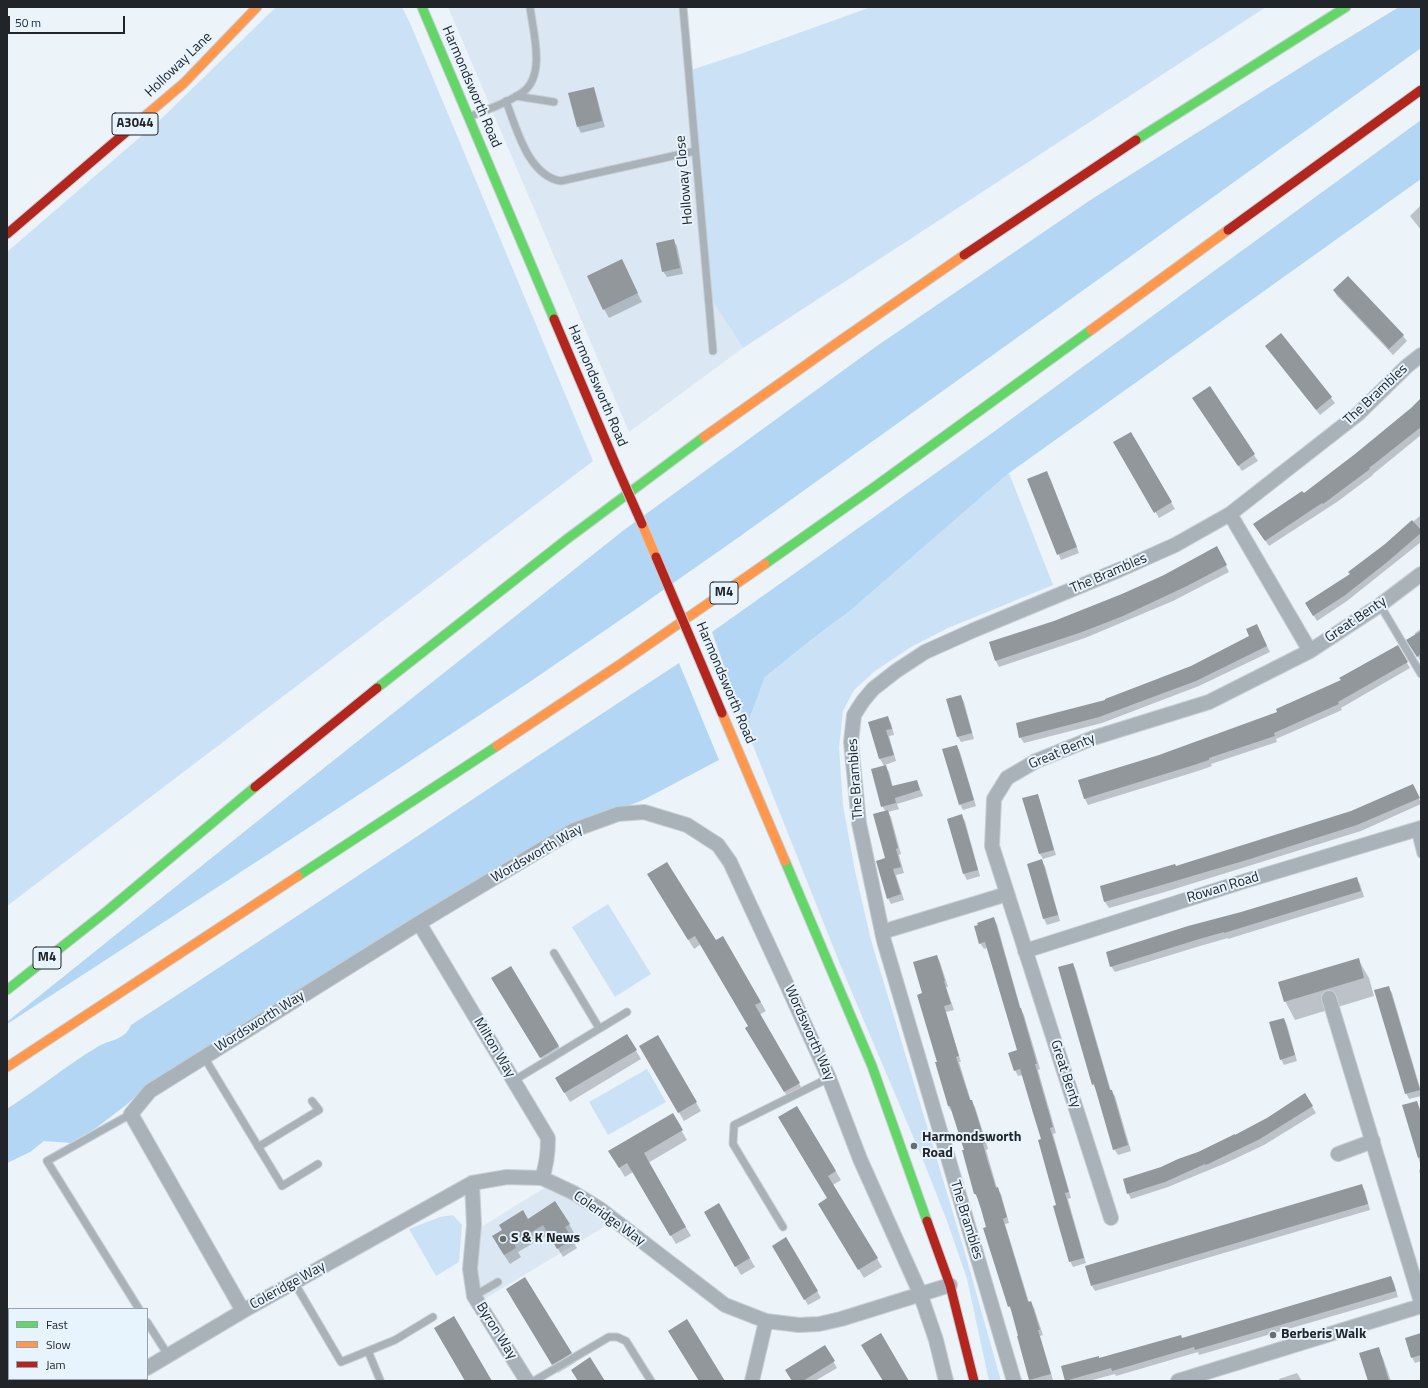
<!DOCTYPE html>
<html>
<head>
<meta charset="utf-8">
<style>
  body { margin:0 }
  #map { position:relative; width:1428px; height:1388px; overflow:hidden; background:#ecf3f9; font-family:"Titillium Web",sans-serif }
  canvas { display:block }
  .frame { position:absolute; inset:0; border:8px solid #212529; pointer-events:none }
  .legend { position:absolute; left:8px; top:1308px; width:140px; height:72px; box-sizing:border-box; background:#e7f4fe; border:1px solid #98a1a9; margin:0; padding:5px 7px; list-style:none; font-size:12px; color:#212529 }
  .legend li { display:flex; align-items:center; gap:8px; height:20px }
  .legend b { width:20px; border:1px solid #98a1a9 }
  .scale { position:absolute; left:8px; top:16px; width:117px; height:18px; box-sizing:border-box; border:2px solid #212529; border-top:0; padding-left:5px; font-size:12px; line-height:14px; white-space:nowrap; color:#212529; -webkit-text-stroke:3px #e7f4fe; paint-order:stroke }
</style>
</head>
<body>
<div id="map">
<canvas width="1428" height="1388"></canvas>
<div class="frame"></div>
<ul class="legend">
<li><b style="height:5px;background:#63d668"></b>Fast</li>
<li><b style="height:5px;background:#ff974d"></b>Slow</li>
<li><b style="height:5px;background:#b3261e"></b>Jam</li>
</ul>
<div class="scale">50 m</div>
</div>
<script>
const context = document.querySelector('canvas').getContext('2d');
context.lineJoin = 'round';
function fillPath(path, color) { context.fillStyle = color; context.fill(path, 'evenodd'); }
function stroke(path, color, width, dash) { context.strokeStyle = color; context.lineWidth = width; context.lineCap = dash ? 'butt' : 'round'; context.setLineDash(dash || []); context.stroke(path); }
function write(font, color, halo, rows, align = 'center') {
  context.font = font + ' "Titillium Web",sans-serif'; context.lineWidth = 4; context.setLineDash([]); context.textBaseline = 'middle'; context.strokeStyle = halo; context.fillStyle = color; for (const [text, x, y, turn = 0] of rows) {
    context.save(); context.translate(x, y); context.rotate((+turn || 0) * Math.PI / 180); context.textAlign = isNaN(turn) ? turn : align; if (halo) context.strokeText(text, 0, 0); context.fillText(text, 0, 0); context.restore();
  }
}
const built = new Path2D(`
  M 448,7 L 683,7 L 708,294 L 743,348 L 629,432 Z
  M 549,1185 L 612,1222 L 481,1301 L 473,1270 L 478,1229 Z`);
const green = new Path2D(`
  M 276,7 L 402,7 L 410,23 L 593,461 L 7,906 L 7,252 L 161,119 Z
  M 871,7 L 1266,7 L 743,348 L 708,294 L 688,71 L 743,53 Z
  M 1009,473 L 1053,585 L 948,628 L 911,647 L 875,671 L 854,690 L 843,711 L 839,748 L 843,805 L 855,871 L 871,940 L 965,1253 L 1001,1381 L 989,1381 L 967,1279 L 947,1221 L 925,1165 L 840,964 L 746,728 L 765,677 L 811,640 L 851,610 Z
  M 608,904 L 651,974 L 615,997 L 572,927 Z
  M 647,1069 L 666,1102 L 608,1135 L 589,1102 Z
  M 453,1215 L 462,1225 L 459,1262 L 436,1276 L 409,1229 L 440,1217 Z`);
const forest = new Path2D(`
  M 1399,7 L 1421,7 L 1421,48 L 739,537 C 669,586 599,635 528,683 C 355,798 181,911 7,1024 L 7,1022 L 295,791 L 624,530 L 874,348 L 1092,199 L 1309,62 Z
  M 1421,120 L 1421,179 L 1009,473 L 851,610 L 811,640 L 765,677 L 746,728 L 712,632 L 988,436 Z
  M 679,663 L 719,760 L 643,800 L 615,811 L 582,820 L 154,1081 L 126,1105 L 96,1128 L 70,1143 L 44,1141 L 30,1152 L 7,1163 L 7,1109 C 38,1089 67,1065 99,1046 C 112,1039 125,1040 131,1025 C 315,906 495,783 679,663 Z`);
const shadow = new Path2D(`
  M 593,88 L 596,94 L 605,127 L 581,133 L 578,127 L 570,93 Z
  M 1421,205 L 1421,230 L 1410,216 Z
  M 673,240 L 677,246 L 683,274 L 667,277 L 663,271 Z
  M 626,270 L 642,302 L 609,318 L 604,309 Z
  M 1334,290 L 1403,336 L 1407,341 L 1393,355 L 1337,296 Z
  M 1281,334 L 1335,403 L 1320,415 L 1266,346 Z
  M 1209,388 L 1258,461 L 1242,471 L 1197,404 Z
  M 1421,399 L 1421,435 L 1372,475 L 1373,475 L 1337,502 L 1269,546 L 1258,530 L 1356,455 L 1411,409 Z
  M 1131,433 L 1175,509 L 1159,518 L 1115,443 Z
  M 1050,478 L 1079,553 L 1061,560 L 1028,479 Z
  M 1421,515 L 1421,542 L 1347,601 L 1317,621 L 1306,603 L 1351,574 Z
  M 1220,554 L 1229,572 L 1173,601 L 1085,638 L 999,667 L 996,661 L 990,643 L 1054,622 Z
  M 1421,629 L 1421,662 L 1408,640 L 1415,635 L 1415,633 Z
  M 1260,631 L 1270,652 L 1199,686 L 1102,723 L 1024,743 L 1020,737 L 1192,667 Z
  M 1397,646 L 1410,668 L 1341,708 L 1342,710 L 1276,739 L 1277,742 L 1211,764 L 1212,766 L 1198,771 L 1088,805 L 1085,799 L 1079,780 L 1159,756 L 1279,713 L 1342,681 Z
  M 961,696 L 964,702 L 974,739 L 961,742 L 958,737 Z
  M 887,717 L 891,723 L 894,735 L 889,736 L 896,761 L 885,765 L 889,772 L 893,787 L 917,781 L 923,796 L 897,804 L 899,809 L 888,812 L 891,817 L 901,854 L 899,855 L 904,873 L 896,875 L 904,900 L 891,904 L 888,898 L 886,812 L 882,806 L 884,766 L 880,759 L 869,723 Z
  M 957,746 L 960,752 L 976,806 L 963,810 L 960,804 Z
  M 1416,791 L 1421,804 L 1361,831 L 1165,892 L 1109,908 L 1105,902 L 1101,887 L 1176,867 Z
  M 1037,795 L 1040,801 L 1056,855 L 1043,859 L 1040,854 Z
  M 961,815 L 965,821 L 980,876 L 967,880 L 964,874 L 948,819 Z
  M 1041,860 L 1045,866 L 1060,921 L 1047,925 L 1044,919 L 1028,864 Z
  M 1356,878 L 1360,884 L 1364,897 L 1228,939 L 1228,938 L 1200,946 L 1115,972 L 1111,966 L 1241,913 Z
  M 654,884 L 715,941 L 722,937 L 766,1011 L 759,1015 L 804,1092 L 790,1101 L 747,1028 L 749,1026 L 701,944 L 694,949 Z
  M 994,919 L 997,924 L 1021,1010 L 1024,1015 L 1040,1069 L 1038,1070 L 1056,1133 L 1053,1134 L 1071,1198 L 1068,1199 L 1086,1263 L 1073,1267 L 1070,1261 L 1042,1140 L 1023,1075 L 1018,1076 L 1015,1070 L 1018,1051 L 987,948 L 984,949 L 980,943 Z
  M 937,956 L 940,962 L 948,987 L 946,987 L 954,1010 L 946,1012 L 961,1062 L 959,1062 L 971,1101 L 975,1107 L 982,1129 L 988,1149 L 986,1150 L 997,1188 L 1001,1194 L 1009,1223 L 1005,1224 L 1029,1302 L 1031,1302 L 1034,1308 L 1043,1335 L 1040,1336 L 1053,1380 L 1049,1381 L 1031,1381 L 1030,1380 L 1020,1337 L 1012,1312 L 1009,1306 L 987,1227 L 978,1199 L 975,1194 L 965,1151 L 952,1112 L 948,1106 L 924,994 Z
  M 1358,959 L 1369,978 L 1374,996 L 1295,1020 L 1285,1001 Z
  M 1073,964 L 1076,970 L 1111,1091 L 1115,1096 L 1131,1151 L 1118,1155 L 1114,1149 L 1096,1090 L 1093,1084 Z
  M 510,967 L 564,1055 L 546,1066 L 498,987 Z
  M 1388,987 L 1392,993 L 1421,1091 L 1421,1096 L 1409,1099 L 1406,1093 Z
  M 1284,1019 L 1287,1025 L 1297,1061 L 1284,1065 L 1281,1059 Z
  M 627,1036 L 641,1059 L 570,1102 L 556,1078 Z
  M 658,1037 L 701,1111 L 684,1121 L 640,1047 Z
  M 1305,1095 L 1316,1113 L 1264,1145 L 1226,1163 L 1168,1187 L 1131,1199 L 1128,1193 L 1162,1167 L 1198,1153 L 1235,1135 L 1267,1118 Z
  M 1417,1102 L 1421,1111 L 1421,1167 L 1404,1106 Z
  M 797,1107 L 841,1180 L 833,1185 L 882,1267 L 864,1278 L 819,1204 L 828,1199 Z
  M 672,1115 L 687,1140 L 648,1163 L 691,1236 L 676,1244 L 633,1172 L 625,1177 L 610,1152 Z
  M 1421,1169 L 1421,1178 L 1419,1170 Z
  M 1362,1186 L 1365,1191 L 1370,1210 L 1095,1291 L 1092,1286 Z
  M 719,1205 L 755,1267 L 741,1275 L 705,1213 Z
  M 528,1220 L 569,1224 L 574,1233 L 570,1236 L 577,1248 L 563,1257 L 549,1234 L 518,1252 L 521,1257 L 510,1264 L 498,1246 L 503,1230 Z
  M 786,1239 L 821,1298 L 808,1305 L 773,1246 Z
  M 1391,1277 L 1394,1283 L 1398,1297 L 1199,1355 L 1198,1352 L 1116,1376 L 1115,1374 L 1089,1381 L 1066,1381 L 1062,1367 L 1182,1339 Z
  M 512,1299 L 571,1353 L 576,1362 L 558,1373 Z
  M 1421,1334 L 1421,1361 L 1415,1363 L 1412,1357 Z
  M 825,1347 L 837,1368 L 815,1381 L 793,1381 Z
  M 1378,1349 L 1383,1358 L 1391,1381 L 1369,1381 Z
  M 1297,1373 L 1302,1381 L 1280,1381 L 1279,1379 Z`);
const building = new Path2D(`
  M 594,87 L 602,121 L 577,127 L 568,93 Z
  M 674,239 L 680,268 L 662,272 L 656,243 Z
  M 622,259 L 638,293 L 603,310 L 587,276 Z
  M 1348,276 L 1404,335 L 1389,349 L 1333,290 Z
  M 1281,333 L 1332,397 L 1316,410 L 1265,346 Z
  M 1210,386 L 1255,454 L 1238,466 L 1192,398 Z
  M 1421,398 L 1421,427 L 1369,468 L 1370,469 L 1323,504 L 1322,503 L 1265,541 L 1253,524 L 1302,491 L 1304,493 L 1355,454 L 1411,408 Z
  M 1131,432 L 1172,502 L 1154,513 L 1113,442 Z
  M 1047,471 L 1077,547 L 1057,555 L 1027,479 Z
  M 1412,520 L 1421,530 L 1421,533 L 1386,563 L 1344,596 L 1313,616 L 1305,603 L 1350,574 L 1348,572 L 1385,544 Z
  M 1217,546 L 1227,565 L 1187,586 L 1123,616 L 1082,632 L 995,661 L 989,642 L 1054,621 L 1122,594 L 1164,575 Z
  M 1257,624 L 1267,646 L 1196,681 L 1099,717 L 1019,738 L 1016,723 L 1105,700 L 1105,699 L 1191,666 L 1249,636 L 1246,629 Z
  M 1421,631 L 1421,654 L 1417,657 L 1406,640 Z
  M 1398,645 L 1408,662 L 1338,702 L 1339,704 L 1274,733 L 1275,736 L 1209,758 L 1209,760 L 1194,765 L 1084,799 L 1078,780 L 1159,755 L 1277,712 L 1276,709 L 1341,680 L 1339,678 Z
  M 961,695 L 972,733 L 957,737 L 946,699 Z
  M 888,716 L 892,729 L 886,730 L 894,755 L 879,759 L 868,722 Z
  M 957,745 L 974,800 L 959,805 L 942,749 Z
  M 886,765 L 892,786 L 917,780 L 920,790 L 895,798 L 896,803 L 881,807 L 871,769 Z
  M 1413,784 L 1420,798 L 1357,825 L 1250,859 L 1104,902 L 1100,886 L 1175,864 L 1176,866 L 1351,811 Z
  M 1038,794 L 1054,850 L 1039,854 L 1022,798 Z
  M 888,810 L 898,848 L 896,849 L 901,867 L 893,869 L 901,894 L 887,899 L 876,861 L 885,858 L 873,814 Z
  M 962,814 L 978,870 L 963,874 L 947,819 Z
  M 1042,859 L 1058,915 L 1043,919 L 1027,864 Z
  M 667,862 L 716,940 L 723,936 L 761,1002 L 755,1005 L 800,1083 L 784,1092 L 745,1028 L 748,1026 L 695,936 L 688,940 L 647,874 Z
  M 1357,877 L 1361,891 L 1224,933 L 1224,932 L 1196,940 L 1110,967 L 1106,952 L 1188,926 L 1241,912 Z
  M 994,917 L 1020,1008 L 1021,1008 L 1037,1064 L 1035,1064 L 1053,1127 L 1050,1128 L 1069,1192 L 1065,1193 L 1084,1258 L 1069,1262 L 1053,1206 L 1056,1205 L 1038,1140 L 1041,1139 L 1033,1113 L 1020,1069 L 1014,1071 L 1008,1053 L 1017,1050 L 985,942 L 979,944 L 974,926 L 978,925 L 977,923 Z
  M 937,955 L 945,981 L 944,981 L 951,1004 L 944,1006 L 959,1056 L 956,1057 L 970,1100 L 972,1100 L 979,1122 L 985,1143 L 983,1144 L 987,1159 L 996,1188 L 998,1187 L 1007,1217 L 1003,1219 L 1028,1302 L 1031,1301 L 1040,1330 L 1038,1330 L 1051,1374 L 1029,1380 L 1017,1336 L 1018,1336 L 1010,1306 L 1008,1307 L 983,1228 L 986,1227 L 981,1209 L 976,1194 L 974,1194 L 962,1150 L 964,1150 L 950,1106 L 948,1106 L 935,1062 L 937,1062 L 917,995 L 922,993 L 913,962 Z
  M 1359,958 L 1364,978 L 1284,1002 L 1278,982 Z
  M 1073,963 L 1110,1090 L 1112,1090 L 1128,1145 L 1113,1150 L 1094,1084 L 1092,1085 L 1058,967 Z
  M 511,966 L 559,1046 L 540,1058 L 491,978 Z
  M 1389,986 L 1420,1090 L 1405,1094 L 1374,990 Z
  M 1284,1018 L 1295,1055 L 1280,1060 L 1269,1022 Z
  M 627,1034 L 637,1050 L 564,1093 L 555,1078 Z
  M 658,1035 L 697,1102 L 678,1113 L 639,1046 Z
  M 1305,1093 L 1313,1106 L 1260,1139 L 1206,1165 L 1205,1164 L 1165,1182 L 1127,1194 L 1123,1179 L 1161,1167 L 1178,1159 L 1198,1152 L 1235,1134 L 1235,1135 L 1267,1118 Z
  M 1417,1101 L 1421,1114 L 1421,1157 L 1418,1158 L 1402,1105 Z
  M 797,1106 L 836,1171 L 828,1176 L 878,1258 L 858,1270 L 818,1204 L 827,1198 L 778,1117 Z
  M 673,1113 L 683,1130 L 644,1153 L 686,1227 L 670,1236 L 627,1163 L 619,1168 L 608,1151 Z
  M 1362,1184 L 1368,1204 L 1091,1286 L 1085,1266 Z
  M 555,1201 L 570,1224 L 565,1227 L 573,1239 L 557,1249 L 543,1225 L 514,1243 L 516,1248 L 504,1255 L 492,1236 L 502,1230 L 499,1225 L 523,1210 L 528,1219 Z
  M 719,1203 L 750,1258 L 735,1267 L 704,1212 Z
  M 786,1237 L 818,1291 L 804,1300 L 772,1246 Z
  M 1391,1276 L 1396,1291 L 1195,1350 L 1194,1347 L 1112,1371 L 1111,1368 L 1065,1381 L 1061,1366 L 1099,1356 L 1099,1358 L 1181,1335 L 1182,1338 Z
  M 525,1277 L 572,1353 L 552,1365 L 506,1289 Z
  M 454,1316 L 492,1381 L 465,1381 L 434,1328 Z
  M 687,1319 L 725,1381 L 699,1381 L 668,1331 Z
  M 881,1333 L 909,1381 L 883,1381 L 861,1345 Z
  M 1421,1333 L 1421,1355 L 1411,1358 L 1405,1338 Z
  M 825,1345 L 835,1361 L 803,1381 L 792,1381 L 785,1370 Z
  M 1379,1347 L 1389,1381 L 1368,1381 L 1359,1353 Z
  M 590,1357 L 605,1381 L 578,1381 L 571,1370 Z`);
const lane = new Path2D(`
  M 683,7 L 713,351
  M 516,96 L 554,102
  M 506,101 C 516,127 528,176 561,181 L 695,151
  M 469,117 C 486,110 508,103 523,92 C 546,75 533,32 530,7
  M 1380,605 L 1421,674
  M 1415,830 L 1421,854
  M 554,953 L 599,1028
  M 204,1057 L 282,1186 L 318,1164
  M 513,1081 L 627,1012
  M 131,1114 L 47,1161 L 139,1309
  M 258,1147 L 319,1110 L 312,1101
  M 783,1227 L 733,1144 L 734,1125 L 829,1078
  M 294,1282 L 341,1362 L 395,1340 L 433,1317
  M 474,1296 L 498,1282
  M 147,1322 L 168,1355
  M 368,1351 L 380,1380
  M 534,1381 L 609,1337 L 617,1337 L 626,1341 L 651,1381`);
const street = new Path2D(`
  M 1230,514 L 1310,651
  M 419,923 L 548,1138 C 548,1153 547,1164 542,1178
  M 882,932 L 1007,894
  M 1025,951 L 1245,881 L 1421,828
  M 1329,998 L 1421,1302
  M 1338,1154 L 1373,1141
  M 472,1183 L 474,1225 L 470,1269 L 474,1296 L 527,1381
  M 1111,1218 L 992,846 L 994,799 L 1007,778 L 1036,761 L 1093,738 L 1209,702 L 1310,651 L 1380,605 L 1421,574
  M 243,1311 L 131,1114 L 150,1091 L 419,923 L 574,830 L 618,814 L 644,812 L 687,825 L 718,845 L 730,862 L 786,983 L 829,1078 L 860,1159 L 920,1293 L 936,1340 L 946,1381
  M 7,1340 L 9,1343
  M 147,1368 L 243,1311 L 472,1183 L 507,1177 L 542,1178 L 574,1193 L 600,1209 L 725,1305 L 766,1321 L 799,1325 L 819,1324 L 841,1319 L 950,1285
  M 34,1379 L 36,1381
  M 126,1381 L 130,1379
  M 752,1381 L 766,1321
  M 1014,1381 L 884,941 L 859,823 L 851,742 L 854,715 L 863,701 L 873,689 L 896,671 L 925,652 L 974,630 L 1119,570 L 1175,545 L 1230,514 L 1358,414 L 1407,366 L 1421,355
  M 1178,1381 L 1421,1306`);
const fast = new Path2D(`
  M 422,7 L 554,319
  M 1136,140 L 1346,7
  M 765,564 L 873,488 L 1091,330
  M 377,688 L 567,539 L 704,437
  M 785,861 L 872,1066 L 927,1221
  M 298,876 L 497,746
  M 7,990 L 107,911 L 255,787`);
const slow = new Path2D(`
  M 125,133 L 184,83 L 257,7
  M 1091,330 L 1228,230
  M 704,437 L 834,345 L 964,255
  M 642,524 L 656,557
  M 722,713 L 785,861
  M 497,746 L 622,663 L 765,564
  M 7,1067 L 298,876`);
const jam = new Path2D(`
  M 1228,230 L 1421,90
  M 7,234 L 125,133
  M 964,255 L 1136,140
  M 554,319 L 615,463
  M 255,787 L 377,688
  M 927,1221 L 950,1285 L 974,1381`);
const jamBridge = new Path2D(`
  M 615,463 L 642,524
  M 656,557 L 722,713`);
const markers = [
  [914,1146,4,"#686d72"],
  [503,1239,4,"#686d72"],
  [1273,1335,4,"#686d72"]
];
const shields = [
  [135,124,46],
  [724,593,28],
  [47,958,28]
];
const shieldNames = [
  ["A3044",135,124],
  ["M4",724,593],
  ["M4",47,958]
];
const streetNames = [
  ["Holloway Lane",179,65,-44],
  ["Harmondsworth Road",471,87,67],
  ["Holloway Close",685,180,-95],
  ["Harmondsworth Road",597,386,67],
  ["The Brambles",1376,395,-43],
  ["The Brambles",1109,574,-23],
  ["Great Benty",1356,620,-34],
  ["Harmondsworth Road",725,683,67],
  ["Great Benty",1062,752,-23],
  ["The Brambles",856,779,-94],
  ["Wordsworth Way",537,854,-30],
  ["Rowan Road",1223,888,-17],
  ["Wordsworth Way",260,1022,-32],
  ["Wordsworth Way",809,1033,66],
  ["Milton Way",494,1048,59],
  ["Great Benty",1065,1074,72],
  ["Coleridge Way",609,1219,35],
  ["The Brambles",966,1220,73],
  ["Coleridge Way",288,1286,-29],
  ["Byron Way",496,1331,58]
];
const poiNames = [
  ["Harmondsworth",922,1138],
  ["Road",922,1154],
  ["S & K News",511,1239],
  ["Berberis Walk",1281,1335]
];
fillPath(built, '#dbe8f3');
fillPath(green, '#cbe2f6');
fillPath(forest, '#b2d6f3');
fillPath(shadow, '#0003');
fillPath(building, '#92979c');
stroke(lane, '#c8ced3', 9);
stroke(street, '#c8ced3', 16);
stroke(fast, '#c8ced3', 11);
stroke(slow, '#c8ced3', 11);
stroke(jam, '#c8ced3', 11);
stroke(lane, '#aab2b9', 7);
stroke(street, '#aab2b9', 14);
stroke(fast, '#63d668', 9);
stroke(slow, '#ff974d', 9);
stroke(jam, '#b3261e', 9);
stroke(jamBridge, '#c8ced3', 11, []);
stroke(jamBridge, '#b3261e', 9);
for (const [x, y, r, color] of markers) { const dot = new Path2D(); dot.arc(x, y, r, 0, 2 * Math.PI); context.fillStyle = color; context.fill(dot); stroke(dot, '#e7f4fe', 1.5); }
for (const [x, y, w] of shields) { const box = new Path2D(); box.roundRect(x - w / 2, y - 11, w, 22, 3); context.fillStyle = '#e7f4fe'; context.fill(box); stroke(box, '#212529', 1); }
write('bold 13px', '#212529', null, shieldNames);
write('14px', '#212529', '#e7f4fe', streetNames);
write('bold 14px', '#212529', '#e7f4fe', poiNames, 'left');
</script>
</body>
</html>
